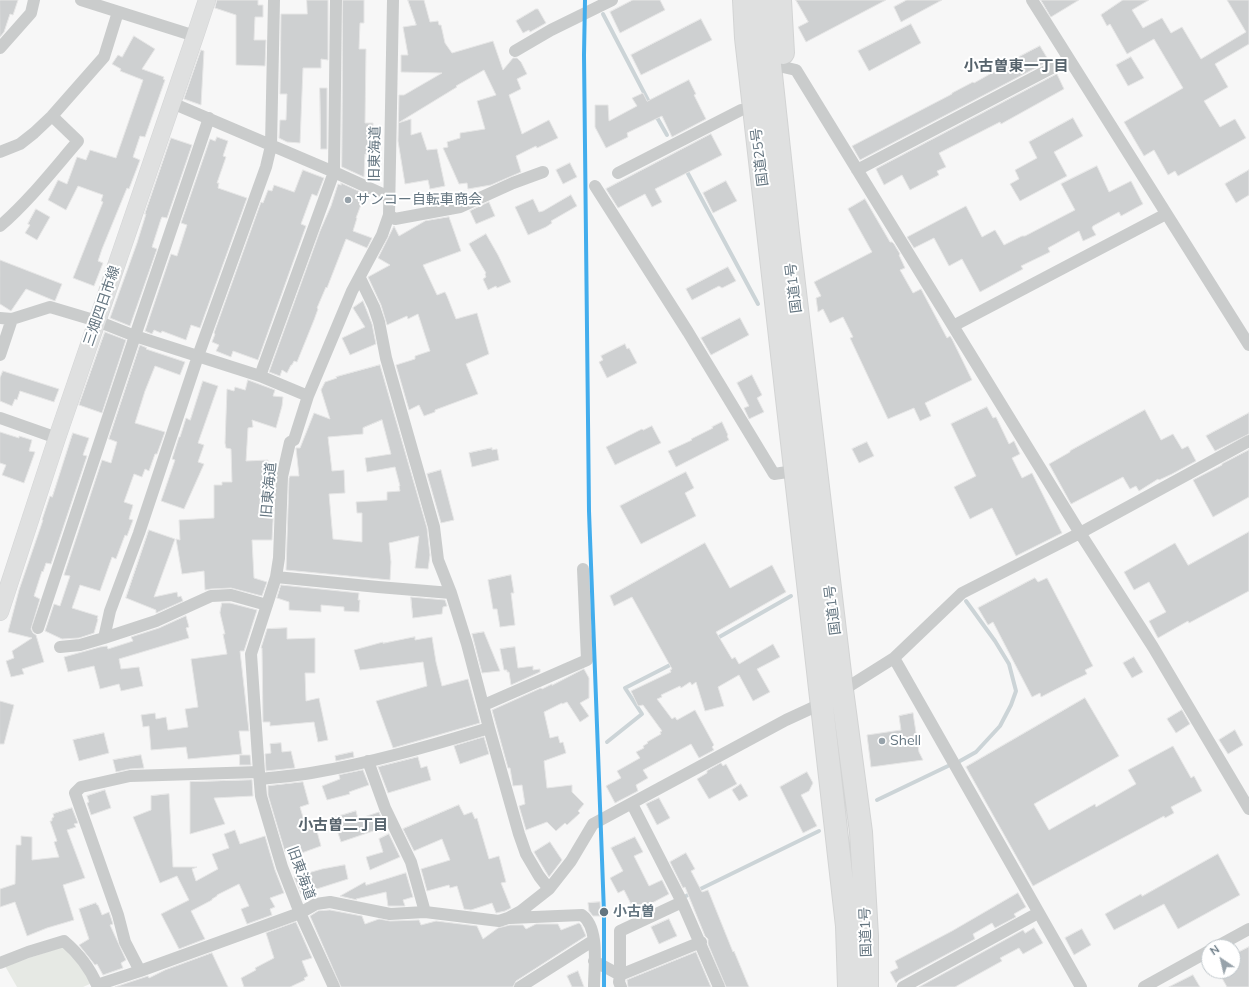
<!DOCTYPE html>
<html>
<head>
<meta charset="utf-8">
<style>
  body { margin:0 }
  #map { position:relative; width:1249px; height:987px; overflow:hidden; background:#f7f7f7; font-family:Mulish,sans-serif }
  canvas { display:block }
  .north { position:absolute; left:1201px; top:939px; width:40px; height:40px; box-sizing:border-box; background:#fff; border:1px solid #c1c8cc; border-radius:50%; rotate:325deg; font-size:11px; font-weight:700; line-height:16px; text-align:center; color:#647580 }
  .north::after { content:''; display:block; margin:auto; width:14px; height:18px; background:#97a2aa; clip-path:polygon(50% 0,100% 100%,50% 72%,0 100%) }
</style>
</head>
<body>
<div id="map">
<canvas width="1249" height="987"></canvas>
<div class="north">N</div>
</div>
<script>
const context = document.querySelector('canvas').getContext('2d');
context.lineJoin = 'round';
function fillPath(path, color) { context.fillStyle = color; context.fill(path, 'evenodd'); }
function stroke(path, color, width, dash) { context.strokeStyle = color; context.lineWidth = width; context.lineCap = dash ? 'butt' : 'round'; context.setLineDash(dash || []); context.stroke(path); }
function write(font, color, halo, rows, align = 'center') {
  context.font = font + ' Mulish,"Noto Sans JP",sans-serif'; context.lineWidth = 4; context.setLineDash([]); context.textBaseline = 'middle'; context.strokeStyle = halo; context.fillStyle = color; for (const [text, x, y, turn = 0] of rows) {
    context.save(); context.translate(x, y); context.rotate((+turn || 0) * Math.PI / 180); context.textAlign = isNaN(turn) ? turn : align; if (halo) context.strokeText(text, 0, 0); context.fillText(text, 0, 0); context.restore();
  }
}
const green = new Path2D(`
  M 62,947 L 72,952 L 92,983 L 83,987 L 17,987 L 5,966 Z`);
const stream = new Path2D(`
  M 603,14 L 650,104
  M 655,114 L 667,135
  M 685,168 L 758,304
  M 714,640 L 791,596
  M 607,742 L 642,714 L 625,688 L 674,663
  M 960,761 L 976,752 L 1000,726 L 1011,705 L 1016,691 L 1009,664 L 995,641 L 966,601
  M 877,800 L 948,766
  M 686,896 L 819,831`);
const building = new Path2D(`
  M 0,0 L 18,0 L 13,15 L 10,14 L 4,32 L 0,37 Z
  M 217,0 L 258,0 L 258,5 L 263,5 L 263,17 L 255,17 L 254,40 L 266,40 L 265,66 L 236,65 L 236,15 L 215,8 Z
  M 307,0 L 328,0 L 328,60 L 321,59 L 321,68 L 303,68 L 300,143 L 287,142 L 279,138 L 280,120 L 286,120 L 287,94 L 280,94 L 281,14 L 307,14 Z
  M 343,0 L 364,0 L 364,23 L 360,23 L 359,49 L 366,49 L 365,123 L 373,123 L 373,154 L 365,154 L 364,177 L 342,167 Z
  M 408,0 L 424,0 L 430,22 L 438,21 L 439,25 L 441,25 L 445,43 L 452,53 L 493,41 L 503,70 L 513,58 L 517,58 L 521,62 L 527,74 L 517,79 L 521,89 L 509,95 L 522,134 L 549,120 L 558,138 L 537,148 L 536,146 L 516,156 L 521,172 L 491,185 L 468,189 L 467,183 L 459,184 L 443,148 L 448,147 L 447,142 L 460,138 L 460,133 L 485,129 L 477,101 L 496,95 L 484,70 L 456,86 L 457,87 L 398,123 L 411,119 L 411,135 L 421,132 L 427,150 L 437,149 L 445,186 L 430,189 L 428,180 L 405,184 L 398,141 L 399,95 L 404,95 L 442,73 L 401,72 L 401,55 L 408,55 L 403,27 L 416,25 Z
  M 633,0 L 660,0 L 665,10 L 620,33 L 610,12 Z
  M 796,0 L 886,0 L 806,42 L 798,27 L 808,22 Z
  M 907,0 L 942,0 L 901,22 L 894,7 Z
  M 1041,0 L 1079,0 L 1051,17 Z
  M 1123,0 L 1149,0 L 1132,10 L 1143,28 L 1162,18 L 1171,33 L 1182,27 L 1201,59 L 1246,32 L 1227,0 L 1249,0 L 1249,44 L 1215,64 L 1228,87 L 1204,101 L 1220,127 L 1235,119 L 1246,138 L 1178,176 L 1175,171 L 1168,175 L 1154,150 L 1144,156 L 1124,122 L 1183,88 L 1154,39 L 1127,54 L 1110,24 L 1107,26 L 1101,15 Z
  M 536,9 L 538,9 L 546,23 L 530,32 L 529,30 L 523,33 L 516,21 Z
  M 701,19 L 712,40 L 641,75 L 631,55 Z
  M 911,24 L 921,43 L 869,71 L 858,51 Z
  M 134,36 L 155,49 L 142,69 L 164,77 L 163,79 L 165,80 L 145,137 L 140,136 L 133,157 L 140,160 L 129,189 L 127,188 L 102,249 L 98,261 L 103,263 L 94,286 L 73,278 L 103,202 L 101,201 L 103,195 L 78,186 L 66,210 L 48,200 L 58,180 L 67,184 L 77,157 L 86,160 L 90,150 L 116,158 L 143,80 L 120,71 L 121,69 L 112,64 L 118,55 L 122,57 Z
  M 1040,46 L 1049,61 L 860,160 L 852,146 L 952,94 L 952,93 L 973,82 L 974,83 L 997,70 L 996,69 Z
  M 201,50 L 204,51 L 201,105 L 184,99 Z
  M 1131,57 L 1144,78 L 1128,86 L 1116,65 Z
  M 1057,74 L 1064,89 L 1001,124 L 1000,122 L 939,153 L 946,167 L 937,171 L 939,175 L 910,190 L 902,175 L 884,185 L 876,169 Z
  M 689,80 L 696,94 L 694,95 L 706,119 L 672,137 L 662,116 L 627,133 L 628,137 L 606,148 L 595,127 L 595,105 L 608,105 L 609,121 L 637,106 L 632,98 L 643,93 L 647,101 Z
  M 320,88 L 327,88 L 327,149 L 321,149 Z
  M 1073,118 L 1083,136 L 1054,152 L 1067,176 L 1020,201 L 1010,184 L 1019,179 L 1015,170 L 1037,158 L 1029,142 Z
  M 711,134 L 722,155 L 655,189 L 662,202 L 652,207 L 645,194 L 618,208 L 606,189 Z
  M 217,137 L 228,141 L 223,156 L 226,157 L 217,183 L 219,183 L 218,188 L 247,198 L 200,328 L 191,325 L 186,340 L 162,331 L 161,333 L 154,330 L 152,334 L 145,331 L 171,254 L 177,256 L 187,225 L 181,223 L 210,139 L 215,141 Z
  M 171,138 L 192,145 L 167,218 L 162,217 L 161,219 L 152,247 L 157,249 L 130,326 L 110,318 L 137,243 L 146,214 L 145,214 Z
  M 570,163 L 577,177 L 563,184 L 556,170 Z
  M 1097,166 L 1109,192 L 1131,181 L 1143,204 L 1121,216 L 1119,212 L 1093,226 L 1092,228 L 1096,235 L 1083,241 L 1079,231 L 1048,248 L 1050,252 L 1021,266 L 1023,269 L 980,292 L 962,259 L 949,266 L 934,238 L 914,248 L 907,237 L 966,206 L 982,237 L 995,230 L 1004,245 L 1022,236 L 1025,236 L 1075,210 L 1061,184 Z
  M 303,170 L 324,178 L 317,196 L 312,194 L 301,224 L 306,226 L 258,360 L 233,351 L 231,357 L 216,351 L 219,345 L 212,342 L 215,334 L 214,333 L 261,202 L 263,203 L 268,190 L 272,191 L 274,185 L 294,192 Z
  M 1249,170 L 1249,195 L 1236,203 L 1225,184 Z
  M 726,181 L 737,201 L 713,213 L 703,193 Z
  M 341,183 L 365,194 L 356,218 L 357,218 L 353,231 L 372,238 L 367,248 L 346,239 L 327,288 L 326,287 L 317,308 L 318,309 L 314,320 L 297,362 L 294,361 L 292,365 L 291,365 L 287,373 L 282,370 L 280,376 L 269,372 L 320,231 L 331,206 L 338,184 L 341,185 Z
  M 571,195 L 577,206 L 551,221 L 552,223 L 546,227 L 528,235 L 515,207 L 533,199 L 539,212 L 543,211 Z
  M 865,199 L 890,242 L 892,242 L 894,244 L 900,254 L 899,255 L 905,268 L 900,270 L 913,293 L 921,289 L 947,338 L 950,336 L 952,339 L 972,380 L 925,403 L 931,416 L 920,421 L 914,408 L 888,419 L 850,338 L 853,337 L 843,317 L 830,323 L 823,309 L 818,312 L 816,298 L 821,296 L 814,282 L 872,252 L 848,209 Z
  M 489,202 L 495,216 L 476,224 L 470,211 Z
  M 36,209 L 50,217 L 37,240 L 25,233 L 30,225 L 28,224 Z
  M 449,217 L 461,251 L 423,265 L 437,295 L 445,292 L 447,296 L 456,319 L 477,313 L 489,354 L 466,364 L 478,394 L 435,410 L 435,412 L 424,416 L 419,405 L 409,410 L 396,365 L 415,359 L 415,356 L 430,351 L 418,314 L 408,319 L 407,316 L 387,325 L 381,305 L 368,277 L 390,265 L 378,258 L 394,226 L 399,236 L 425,221 Z
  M 486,234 L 498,255 L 511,282 L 497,288 L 496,286 L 488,290 L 483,279 L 486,277 L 485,274 L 486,273 L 469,244 Z
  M 0,260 L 62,284 L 55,301 L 26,289 L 11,311 L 0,304 Z
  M 728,267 L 736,281 L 722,288 L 719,286 L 692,300 L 686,289 Z
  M 363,301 L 372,324 L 376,344 L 350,355 L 342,338 L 365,327 L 353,308 Z
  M 740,318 L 749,335 L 711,355 L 701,338 Z
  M 105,332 L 126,340 L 102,413 L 79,405 Z
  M 625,344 L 627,349 L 629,348 L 637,363 L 607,378 L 599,362 L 603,360 L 601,356 Z
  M 140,345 L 147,348 L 146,349 L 185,362 L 180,375 L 155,366 L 145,391 L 135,423 L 165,432 L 157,454 L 155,454 L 149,471 L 145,469 L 142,477 L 134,474 L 124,502 L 133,505 L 129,519 L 133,520 L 127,536 L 125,535 L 116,559 L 112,557 L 100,591 L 80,585 L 72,608 L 98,616 L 97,619 L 98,619 L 94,633 L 79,638 L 62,639 L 45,631 L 54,604 L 60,606 L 70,576 L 64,575 L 102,460 L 111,463 L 117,442 L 109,439 Z
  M 380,365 L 427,528 L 430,555 L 428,569 L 415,568 L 419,536 L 389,543 L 391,562 L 390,580 L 286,570 L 289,478 L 290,476 L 299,476 L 296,448 L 300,448 L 314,413 L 330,419 L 321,390 L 325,382 L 337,378 L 336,377 ZM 382,420 L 391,454 L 365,458 L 367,472 L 395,467 L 400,486 L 399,486 L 400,491 L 387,492 L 387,500 L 356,502 L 357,513 L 362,513 L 362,542 L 333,539 L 329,494 L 345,493 L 344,470 L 332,471 L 328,437 L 363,434 L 363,428 Z
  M 3,371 L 59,389 L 54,402 L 20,391 L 17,400 L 15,399 L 12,406 L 0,401 L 0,378 Z
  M 752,375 L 762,395 L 757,398 L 764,412 L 749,419 L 744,408 L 749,406 L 737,383 Z
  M 248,380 L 275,390 L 273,396 L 283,397 L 282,406 L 276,428 L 252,420 L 253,427 L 248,428 L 246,461 L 268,460 L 268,464 L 276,464 L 272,540 L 252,540 L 254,578 L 267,582 L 262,596 L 231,588 L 211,589 L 205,590 L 204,571 L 182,574 L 176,539 L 180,540 L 179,520 L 214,518 L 214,485 L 222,485 L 222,482 L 232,482 L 231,449 L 226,448 L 225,443 L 227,389 L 234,391 L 235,387 L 245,390 Z
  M 203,381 L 218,386 L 198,443 L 204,445 L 198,462 L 204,464 L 184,509 L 161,501 L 175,460 L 172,459 L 179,437 L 180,437 L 186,418 L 190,420 Z
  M 987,407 L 993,418 L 996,417 L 1009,444 L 1014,441 L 1020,454 L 1012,458 L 1022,478 L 1032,473 L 1062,533 L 1016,556 L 992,508 L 970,519 L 954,487 L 976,476 L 951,424 Z
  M 1145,410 L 1161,440 L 1173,434 L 1182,449 L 1188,446 L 1196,461 L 1172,474 L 1159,480 L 1158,479 L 1139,491 L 1136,486 L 1130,489 L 1123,477 L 1071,504 L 1049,464 L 1070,452 L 1070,451 Z
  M 1249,413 L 1249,434 L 1215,451 L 1206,436 Z
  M 722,422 L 728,435 L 727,436 L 729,440 L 676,467 L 668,451 L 692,440 L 691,439 L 713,428 L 712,427 Z
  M 652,426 L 661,443 L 615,465 L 606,447 L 642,429 L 643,430 Z
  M 0,432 L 19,438 L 19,436 L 32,440 L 29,451 L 35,452 L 24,483 L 2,475 L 6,465 L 0,463 Z
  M 73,433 L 89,438 L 83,455 L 87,456 L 51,564 L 46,563 L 43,572 L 42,571 L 34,596 L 40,599 L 31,629 L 33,633 L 36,635 L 44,662 L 22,669 L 24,674 L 11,677 L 6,661 L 14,658 L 12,651 L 32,638 L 8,632 L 19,590 L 43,520 L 42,520 L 50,496 L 52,497 Z
  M 867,442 L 874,456 L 859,463 L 852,449 Z
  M 492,448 L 492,450 L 497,449 L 499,460 L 472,467 L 469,453 Z
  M 1249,450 L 1249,497 L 1213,517 L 1193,480 L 1222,465 L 1222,464 Z
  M 441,470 L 454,520 L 441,523 L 427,474 Z
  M 686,472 L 694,488 L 685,493 L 696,516 L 641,544 L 620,506 Z
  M 149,530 L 175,539 L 154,597 L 177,592 L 178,597 L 181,596 L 183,601 L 156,613 L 156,610 L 126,598 Z
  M 1249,532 L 1249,591 L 1189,623 L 1188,621 L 1158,638 L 1149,621 L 1166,612 L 1149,582 L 1134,590 L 1124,572 L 1175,543 L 1188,565 Z
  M 705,543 L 730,588 L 772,565 L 786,592 L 716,632 L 732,659 L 735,657 L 739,664 L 773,644 L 780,657 L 757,669 L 770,692 L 753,701 L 739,675 L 718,687 L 724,706 L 705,711 L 696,682 L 692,685 L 690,682 L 681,688 L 680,686 L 661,695 L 662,697 L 657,699 L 672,719 L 675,717 L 677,720 L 695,710 L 714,745 L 712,747 L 714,750 L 699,758 L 691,744 L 669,756 L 643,770 L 648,778 L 636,785 L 638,791 L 615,803 L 606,786 L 621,778 L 617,771 L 640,758 L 636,752 L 644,748 L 643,746 L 648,743 L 647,742 L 661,734 L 660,732 L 662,731 L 643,705 L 638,706 L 631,691 L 671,672 L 670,670 L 672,669 L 632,597 L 614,606 L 610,596 Z
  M 511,575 L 514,593 L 511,593 L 515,625 L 500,627 L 497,609 L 493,609 L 488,580 Z
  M 1035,578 L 1038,582 L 1047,578 L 1093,666 L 1085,670 L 1087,674 L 1070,682 L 1041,697 L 1040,693 L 1032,697 L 993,622 L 988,625 L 978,608 Z
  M 281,585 L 359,593 L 358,600 L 360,600 L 359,612 L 344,611 L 344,607 L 321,605 L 321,612 L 289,610 L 289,602 L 277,598 Z
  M 411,597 L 445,600 L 447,606 L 443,607 L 442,614 L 413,618 Z
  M 222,603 L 230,603 L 257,610 L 244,651 L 240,651 L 249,731 L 239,731 L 242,754 L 188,759 L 186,747 L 151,750 L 149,726 L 143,727 L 141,715 L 155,713 L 156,719 L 166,717 L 168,730 L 188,727 L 185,709 L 198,707 L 191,659 L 227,654 L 223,634 L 225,634 L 220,613 Z
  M 186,616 L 189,627 L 186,628 L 189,638 L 119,659 L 121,669 L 139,667 L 143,686 L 121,691 L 119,684 L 100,689 L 94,666 L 68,672 L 64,657 L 100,647 L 107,646 L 108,649 L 133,641 L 131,637 L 159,628 Z
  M 287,628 L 287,639 L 315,638 L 315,673 L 305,673 L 306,701 L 319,698 L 328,740 L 318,742 L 314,722 L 270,726 L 270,722 L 263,722 L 262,648 L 261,648 L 267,629 Z
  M 484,632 L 500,671 L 482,673 L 472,634 Z
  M 415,637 L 415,640 L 432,637 L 436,662 L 442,686 L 468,679 L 480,723 L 393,748 L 376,701 L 427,686 L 423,662 L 360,670 L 354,650 L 383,642 L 383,643 Z
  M 515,647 L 518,668 L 533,666 L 533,670 L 540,669 L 540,672 L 511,685 L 509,672 L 507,672 L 507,670 L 504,670 L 500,649 Z
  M 1134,657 L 1143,672 L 1132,678 L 1123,663 Z
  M 584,669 L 589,678 L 589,698 L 580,703 L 589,716 L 580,722 L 567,702 L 562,704 L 562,703 L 544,712 L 550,738 L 558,736 L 560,743 L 563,742 L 566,753 L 544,761 L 547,788 L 572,785 L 572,792 L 584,804 L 578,811 L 580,813 L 567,825 L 565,823 L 556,831 L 547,822 L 526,830 L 519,806 L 525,804 L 522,785 L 513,786 L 510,768 L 508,768 L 492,710 L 541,688 L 542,689 L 552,684 L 552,685 Z
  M 1085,698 L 1119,756 L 1034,804 L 1049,830 L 1095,804 L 1096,807 L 1136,784 L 1128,770 L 1173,746 L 1191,778 L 1194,776 L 1202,791 L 1171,807 L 1174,813 L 1165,818 L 1164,816 L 1033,886 L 966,767 Z
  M 0,701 L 14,705 L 4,744 L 0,744 Z
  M 1182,710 L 1190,724 L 1176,733 L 1167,719 Z
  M 913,713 L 919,752 L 923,760 L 871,767 L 867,735 L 901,730 L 899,716 Z
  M 1235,730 L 1243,745 L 1228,754 L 1219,740 Z
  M 104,733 L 109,753 L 79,761 L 73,740 Z
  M 484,737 L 489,754 L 460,764 L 454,746 Z
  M 281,743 L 282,752 L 291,751 L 295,768 L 266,771 L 265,754 L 271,753 L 270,744 Z
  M 353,752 L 354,757 L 336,761 L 335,756 Z
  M 141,755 L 144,768 L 130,769 L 116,772 L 113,760 Z
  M 240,755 L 250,755 L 251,765 L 240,765 Z
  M 418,757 L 421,768 L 427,766 L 431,780 L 388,793 L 378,767 Z
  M 721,763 L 723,766 L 726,764 L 737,784 L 709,799 L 697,779 L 707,773 L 707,771 Z
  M 363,770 L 369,785 L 349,792 L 350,794 L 327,800 L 322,786 L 340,779 L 339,775 Z
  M 807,772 L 813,783 L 809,791 L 801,795 L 817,826 L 803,833 L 780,787 Z
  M 252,780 L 253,796 L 214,798 L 225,824 L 190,834 L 190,782 Z
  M 303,782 L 309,804 L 300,807 L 306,827 L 315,824 L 321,846 L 296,855 L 294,849 L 285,852 L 268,795 L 268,786 Z
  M 741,784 L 748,796 L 739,801 L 732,790 Z
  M 105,790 L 111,808 L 91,815 L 87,803 L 89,802 L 87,796 Z
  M 169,794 L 173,867 L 197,867 L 192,869 L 196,881 L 218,869 L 212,854 L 229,848 L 224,834 L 235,830 L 240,844 L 265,836 L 275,870 L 284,893 L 270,898 L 275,907 L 270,909 L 272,915 L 247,924 L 241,909 L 249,906 L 239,884 L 217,895 L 217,896 L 212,899 L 212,900 L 191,911 L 205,939 L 179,949 L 161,914 L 189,900 L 177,876 L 160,883 L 133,817 L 151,810 L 151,796 Z
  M 659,798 L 670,818 L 657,825 L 646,804 Z
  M 459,805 L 464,815 L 472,812 L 475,819 L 477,818 L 489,859 L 499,856 L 506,882 L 501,883 L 511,908 L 505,911 L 496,913 L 492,903 L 471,910 L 464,909 L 457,886 L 450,888 L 449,885 L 427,891 L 421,869 L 450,860 L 442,839 L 414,851 L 403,829 Z
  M 72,808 L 78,823 L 74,824 L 76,827 L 67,830 L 85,878 L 63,885 L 74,920 L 47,928 L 27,936 L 15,902 L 0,907 L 0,889 L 15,884 L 16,845 L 21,845 L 21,836 L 32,837 L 32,860 L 59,857 L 54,842 L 57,841 L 50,821 L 52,821 L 52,818 L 54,817 L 53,814 Z
  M 356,811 L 358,819 L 379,812 L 385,827 L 341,842 L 333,818 Z
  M 389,834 L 400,857 L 370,870 L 366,857 L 383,852 L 379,839 Z
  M 635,837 L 643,852 L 634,856 L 649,886 L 662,880 L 669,894 L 635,912 L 624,890 L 618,893 L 610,878 L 623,871 L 611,848 Z
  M 550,842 L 562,860 L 549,877 L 534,852 Z
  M 686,853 L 695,869 L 691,871 L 702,892 L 708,890 L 733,952 L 734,951 L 749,987 L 726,987 L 708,944 L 708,939 L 705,936 L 685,887 L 683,888 L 670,862 Z
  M 1218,854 L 1240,895 L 1178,929 L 1164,904 L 1114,930 L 1105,914 L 1141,894 L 1142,896 Z
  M 345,865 L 348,879 L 301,894 L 294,877 L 322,869 Z
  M 406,873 L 413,897 L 403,900 L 405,906 L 388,906 L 386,892 L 356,899 L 357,900 L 340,896 L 365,882 L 366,885 Z
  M 1018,893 L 1026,907 L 1014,914 L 1016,917 L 995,928 L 992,923 L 973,934 L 975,939 L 899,980 L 896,983 L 890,972 L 898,968 L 895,961 L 952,931 Z
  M 600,902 L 601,916 L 593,916 L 589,911 L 588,903 Z
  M 96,903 L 97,905 L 98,905 L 102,915 L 109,912 L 113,924 L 110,925 L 126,960 L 121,963 L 123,968 L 103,975 L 97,964 L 95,965 L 79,945 L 89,939 L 79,909 Z
  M 330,910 L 362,916 L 365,924 L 379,919 L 390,921 L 419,920 L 421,925 L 436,921 L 477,926 L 483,939 L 498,928 L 510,925 L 523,925 L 526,929 L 536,924 L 558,924 L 561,930 L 579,923 L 581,925 L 586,936 L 516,981 L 513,987 L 341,987 L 310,916 L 318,911 Z
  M 669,919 L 677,936 L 659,944 L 651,927 Z
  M 296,922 L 312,958 L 302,961 L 308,976 L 304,978 L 305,980 L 290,987 L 244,987 L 241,978 L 256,970 L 255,968 L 274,958 L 266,933 Z
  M 1034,928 L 1043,943 L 1023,954 L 1019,948 L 1000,958 L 1002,961 L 955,987 L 919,987 L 1023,930 L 1025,933 Z
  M 1082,929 L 1091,945 L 1074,955 L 1065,938 Z
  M 1249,947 L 1249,987 L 1227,987 L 1218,971 L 1233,971 L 1233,955 Z
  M 696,952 L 711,987 L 628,987 L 627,980 Z
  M 212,953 L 228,987 L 115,987 L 148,976 L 149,978 L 165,970 Z
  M 578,971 L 584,987 L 572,987 L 567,976 Z
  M 1193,975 L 1200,987 L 1169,987 Z`);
const street = new Path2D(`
  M 81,0 L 195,36
  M 1032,0 L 1249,345
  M 0,48 L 31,13 L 34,0
  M 515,51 L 551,30 L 612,0
  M 783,67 L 796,70 L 1080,533 L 1153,647 L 1249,809
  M 172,103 L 334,172 L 389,197
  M 0,152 L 20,144 L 34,133 L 52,116 L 104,57 L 118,12
  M 857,170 L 1069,59
  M 618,173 L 741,110
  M 595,186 L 688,332 L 774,474 L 794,471
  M 389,215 L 395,219 L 460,207 L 513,183 L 543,172
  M 0,226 C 29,201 53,170 78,141 L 52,116
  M 360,278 L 374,307 L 379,322 L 386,358 L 434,527 L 438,560 L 451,593 L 467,644 L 489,728 L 519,834 L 526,854 L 539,876 L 549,889
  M 0,318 L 12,319 L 50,307 L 97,321 L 135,336 L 260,376 L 308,396
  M 953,326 L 1166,214
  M 0,355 L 12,319
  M 260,376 L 334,172 L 336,0
  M 0,418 L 57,438
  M 276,577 L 378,587 L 451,593
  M 38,628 L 135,336 L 209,118
  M 104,638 L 156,621 L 211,596 L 231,595 L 267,605
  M 60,647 L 80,645 L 104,638 L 110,611 L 139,533 L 198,356 L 266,167 L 271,146 L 274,0
  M 894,658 L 1081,987
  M 840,692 L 894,658 L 962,593 L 1080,533 L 1249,441
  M 484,705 L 587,660 L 583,569
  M 368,761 L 385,808 L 411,862 L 425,912
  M 260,779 C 277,777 294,776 311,773 C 371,763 430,746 489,728
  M 632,804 L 682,902 L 719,987
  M 510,918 L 582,915 C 600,928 594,967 594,987
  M 1216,947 L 1249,929
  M 594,961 L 620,975 L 620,931 L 682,902
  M 0,963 L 28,952 L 64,941 C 78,953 90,968 97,985 L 140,971 L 300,913 L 316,904 L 330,902 L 390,914 L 425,912 L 499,921 L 508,918 L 521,911 L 549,889 L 571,861 L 593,824 L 786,720 L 825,702
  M 140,971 L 125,942 L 118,915 L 75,793 L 81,787 L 130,776 L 259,772
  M 334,987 L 300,913 L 282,867 L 261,796 L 259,772 L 251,654 L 276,577 L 279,558 L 282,477 L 290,442 L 294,440 L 308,396 L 352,291 L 382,235 L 389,215 L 393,0
  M 520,987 L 594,940
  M 621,987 L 619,982 L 620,975 L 701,942
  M 903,987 L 1038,913
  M 1144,987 L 1209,951`);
const secondary = new Path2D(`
  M 0,612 L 57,438 L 195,36 L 207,0`);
const highway = new Path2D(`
  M 744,0 L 746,38 L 847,926 L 849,987
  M 763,0 L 788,233 L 842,690 L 861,832 L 867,936 L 867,987
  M 780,0 L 783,53`);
const rail1 = new Path2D(`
  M 585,0 L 584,55 L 589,511 L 604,913 L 604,987`);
const markers = [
  [348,200,4,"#97a2aa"],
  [882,741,4,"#97a2aa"],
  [604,912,5,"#647580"]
];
const streetNames = [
  ["旧東海道",375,154,-89],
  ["国道25号",760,157,-97],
  ["国道1号",794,288,-97],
  ["三畑四日市線",102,306,-71],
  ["旧東海道",269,490,-85],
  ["国道1号",833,610,-97],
  ["旧東海道",301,873,70],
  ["国道1号",866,932,-92]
];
const poiNames = [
  ["サンコー自転車商会",356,200],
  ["Shell",890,741]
];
const stopNames = [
  ["小古曽",613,912]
];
const neighbourhoodNames = [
  ["小古曽東一丁目",1016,66],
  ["小古曽二丁目",343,825]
];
fillPath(green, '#e6e9e4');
stroke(stream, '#ccd4d7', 4);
fillPath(building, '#ced0d1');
stroke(building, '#e6e6e6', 1);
stroke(secondary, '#d3d4d5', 18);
stroke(highway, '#d3d4d4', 24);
stroke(street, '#cacccc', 12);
stroke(secondary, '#dfe0e0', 17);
stroke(highway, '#dfe0e0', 22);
stroke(rail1, '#42aded', 4);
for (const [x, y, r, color] of markers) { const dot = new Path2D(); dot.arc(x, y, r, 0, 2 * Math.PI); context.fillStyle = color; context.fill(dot); stroke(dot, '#fff', 1.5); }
write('14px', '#647580', '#fff', streetNames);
write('14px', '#647580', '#fff', poiNames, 'left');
write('bold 14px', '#647580', '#fff', stopNames, 'left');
write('bold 15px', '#56636c', '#fff', neighbourhoodNames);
</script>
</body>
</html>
